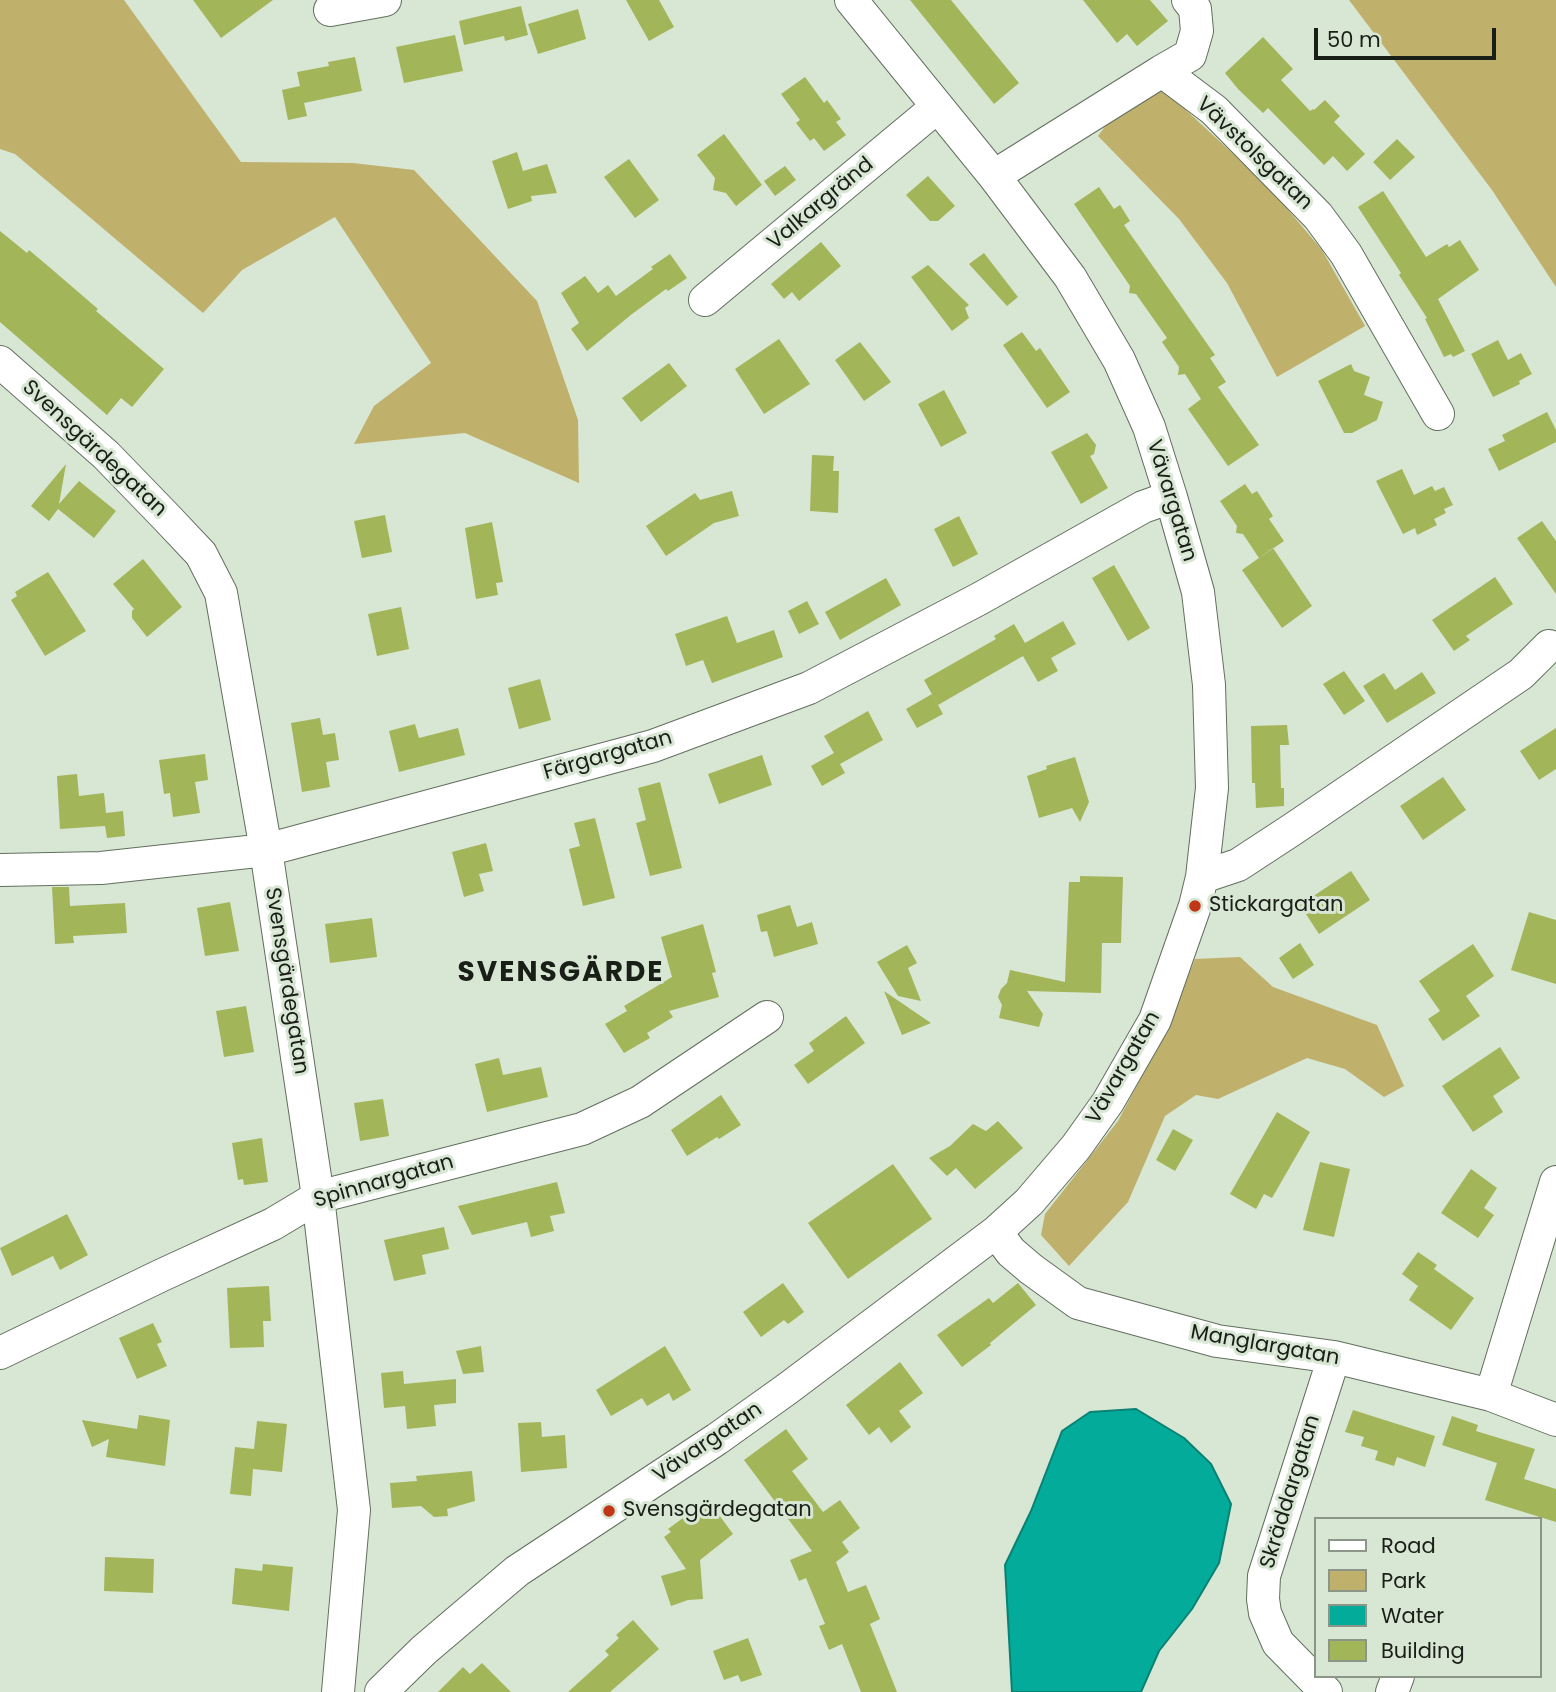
<!DOCTYPE html>
<html>
<head>
<meta charset="utf-8">
<style>
	body { margin:0 }
	#map { position:relative; width:1556px; height:1692px; overflow:hidden; background:#d8e6d4; font-family:Poppins,sans-serif }
	canvas { display:block }
	.legend { position:absolute; left:1314px; top:1517px; width:228px; height:161px; box-sizing:border-box; background:#d8e6d4; border:2px solid #8c9688; margin:0; padding:9px 12px; list-style:none; font-size:21px; color:#191e17 }
	.legend li { display:flex; align-items:center; gap:14px; height:35px }
	.legend b { width:35px; border:2px solid #8c9688 }
	.scale { position:absolute; left:1314px; top:28px; width:182px; height:32px; box-sizing:border-box; border:4px solid #191e17; border-top:0; padding-left:9px; font-size:21px; line-height:24px; white-space:nowrap; color:#191e17; -webkit-text-stroke:5px #d8e6d4; paint-order:stroke }
</style>
</head>
<body>
<div id="map">
<canvas width="1556" height="1692"></canvas>
<ul class="legend">
<li><b style="height:9px;background:#fff"></b>Road</li>
<li><b style="height:19px;background:#bfb06c"></b>Park</li>
<li><b style="height:19px;background:#03ac9a"></b>Water</li>
<li><b style="height:19px;background:#a3b559"></b>Building</li>
</ul>
<div class="scale">50 m</div>
</div>
<script>
const context = document.querySelector('canvas').getContext('2d');
context.lineJoin = 'round';
function fillPath(path, color) {
  context.fillStyle = color;
  context.fill(path, 'evenodd');
}
function toPath(rows) {
  const path = new Path2D();
  for (const r of rows) {
    path.moveTo(r[0], r[1]);
    for (let i = 2; i < r.length; i += 2) path.lineTo(r[i], r[i + 1]);
  }
  return path;
}
function strokePath(path, color, width, dash) {
  context.strokeStyle = color;
  context.lineWidth = width;
  context.lineCap = dash ? 'butt' : 'round';
  context.setLineDash(dash || []);
  context.stroke(path);
}
function write(font, color, halo, rows, align = 'center') {
  context.font = font + ' Poppins,sans-serif';
  context.lineWidth = 6;
  context.setLineDash([]);
  context.textBaseline = 'middle';
  context.strokeStyle = halo;
  context.fillStyle = color;
  for (const [text, x, y, turn = 0] of rows) {
    context.save();
    context.translate(x, y);
    context.rotate((+turn || 0) * Math.PI / 180);
    context.textAlign = isNaN(turn) ? turn : align;
    if (halo) context.strokeText(text, 0, 0);
    context.fillText(text, 0, 0);
    context.restore();
  }
}
const green = toPath([
	[0,0,124,0,241,162,353,163,414,170,537,301,578,420,579,483,465,433,354,444,374,406,431,363,335,217,242,270,203,313,15,154,0,149],
	[1349,0,1556,0,1556,287,1492,190],
	[1161,87,1268,186,1322,250,1365,326,1277,377,1227,283,1179,219,1098,136,1115,113],
	[1240,957,1273,987,1377,1025,1404,1086,1384,1097,1345,1069,1307,1058,1218,1099,1196,1095,1165,1116,1128,1202,1069,1266,1041,1235,1045,1214,1118,1121,1165,1033,1195,959]
]);
const water = toPath([
	[1136,1409,1184,1438,1211,1464,1231,1504,1219,1563,1192,1609,1159,1651,1141,1692,1012,1692,1005,1565,1031,1511,1062,1431,1090,1412,1136,1409]
]);
const building = toPath([
	[193,0,273,0,221,38],
	[626,0,659,0,674,27,649,41],
	[910,0,951,0,1019,83,994,104],
	[1083,0,1150,0,1168,21,1137,46,1127,34,1117,43],
	[521,6,528,35,505,41,504,36,464,45,459,21],
	[578,9,586,39,538,54,528,24],
	[455,35,463,71,404,83,396,47],
	[1263,37,1293,69,1281,80,1310,111,1313,109,1314,110,1325,100,1340,116,1334,122,1365,154,1347,171,1333,156,1324,165,1268,108,1263,113,1238,89,1225,73],
	[355,57,362,91,304,103,307,116,288,120,282,90,300,86,297,72,329,66,328,62],
	[805,77,824,103,827,100,841,119,836,122,846,135,824,151,814,138,810,141,796,123,800,120,781,94],
	[724,134,762,185,736,206,726,193,713,190,715,178,697,155],
	[1397,139,1415,157,1390,180,1373,162],
	[517,152,523,171,547,164,557,193,531,196,532,201,508,209,492,161],
	[629,159,659,200,635,218,604,177],
	[785,166,796,180,775,196,764,181],
	[928,176,955,206,938,221,930,221,906,195],
	[1099,187,1114,209,1120,205,1130,221,1124,225,1215,355,1210,358,1226,382,1218,387,1259,445,1228,466,1188,409,1201,399,1185,374,1178,375,1179,367,1162,342,1167,338,1136,294,1129,293,1130,286,1074,204],
	[1383,191,1426,257,1447,244,1449,247,1460,240,1479,270,1438,299,1465,351,1453,357,1451,354,1444,357,1425,319,1427,318,1399,275,1401,273,1358,207],
	[0,231,27,253,29,250,55,272,98,309,96,311,164,369,132,407,121,398,107,415,0,322],
	[821,242,841,266,799,301,792,292,784,299,771,284],
	[984,253,1018,297,1007,306,969,264],
	[670,254,687,278,668,291,666,289,632,314,587,351,571,329,579,323,561,293,585,276,598,293,608,285,616,296,653,269,651,267],
	[928,265,969,305,965,308,969,318,952,331,911,277],
	[1022,332,1036,351,1040,348,1070,392,1047,408,1003,345],
	[779,339,810,384,764,414,735,369],
	[1498,340,1508,360,1521,353,1532,374,1519,381,1520,384,1493,397,1471,354],
	[860,342,891,382,864,401,835,360],
	[669,363,687,386,641,422,622,398],
	[1351,364,1354,371,1370,377,1364,395,1383,402,1377,420,1352,433,1344,433,1318,381],
	[944,390,967,433,941,447,918,404],
	[1547,412,1556,430,1556,442,1499,471,1488,449,1505,441,1502,435],
	[1087,433,1096,445,1094,454,1090,456,1108,488,1081,504,1051,452],
	[812,455,834,456,833,471,839,471,838,513,810,511],
	[66,464,59,504,79,481,116,511,94,538,58,509,49,521,31,506],
	[1402,469,1414,495,1432,486,1435,491,1444,487,1453,505,1444,509,1446,513,1434,519,1437,525,1417,535,1415,528,1403,534,1376,481],
	[1245,484,1252,494,1257,491,1273,516,1269,519,1284,541,1259,558,1243,534,1236,533,1237,526,1220,501],
	[732,491,739,516,714,523,666,556,646,526,695,493,700,500],
	[385,515,392,552,362,558,354,521],
	[959,516,978,554,953,567,934,529],
	[1542,521,1556,541,1556,594,1517,538],
	[492,522,503,582,496,583,498,595,476,599,465,528],
	[1273,548,1312,606,1282,628,1242,570],
	[143,559,182,607,147,637,132,618,132,611,134,609,113,584],
	[1114,565,1150,628,1128,641,1092,578],
	[48,572,86,631,45,656,11,600,17,596,15,592],
	[1495,577,1513,604,1466,636,1470,640,1454,651,1432,620],
	[886,578,901,605,840,640,825,612],
	[807,601,819,624,799,634,788,611],
	[401,607,409,649,377,656,368,614],
	[727,616,737,643,774,630,783,657,712,683,703,660,686,666,675,634],
	[1063,621,1076,644,1051,658,1058,671,1038,682,1023,656,938,705,924,680,996,639,994,636,1014,624,1025,643],
	[1344,671,1365,701,1344,715,1323,684],
	[1422,672,1436,693,1387,723,1363,686,1384,673,1395,690],
	[540,679,551,720,519,729,508,688],
	[932,694,943,714,917,728,906,709],
	[868,711,883,740,840,764,845,773,822,786,811,766,834,753,824,736],
	[320,718,323,735,335,733,339,760,326,762,330,787,302,792,291,723],
	[415,724,419,738,458,728,465,755,399,772,389,731],
	[1287,725,1289,745,1280,745,1281,788,1284,788,1284,806,1256,808,1255,783,1252,783,1251,726],
	[1556,728,1556,769,1539,780,1520,751],
	[205,754,208,780,195,782,200,813,173,817,170,793,164,794,159,760],
	[762,755,772,785,719,804,708,774],
	[1075,757,1089,802,1080,822,1072,808,1039,818,1027,776,1047,769,1046,766],
	[77,774,79,796,104,793,106,813,123,811,125,836,107,838,105,826,60,829,57,776],
	[1443,777,1466,810,1423,840,1400,806],
	[660,782,682,868,650,876,636,823,646,820,638,788],
	[595,818,615,898,583,906,569,849,580,846,574,823],
	[486,843,493,871,479,874,484,891,464,897,452,852],
	[1351,871,1370,900,1319,934,1300,905],
	[1080,876,1123,877,1121,943,1102,943,1101,993,1027,991,1043,1014,1039,1027,999,1018,1002,1005,998,997,1001,989,1007,983,1010,970,1065,982,1069,882,1080,882],
	[52,887,69,887,70,906,125,903,127,933,73,936,74,943,55,944],
	[230,902,239,951,205,956,197,908],
	[790,905,797,927,812,922,818,944,774,957,767,931,761,932,757,915],
	[1529,912,1556,920,1556,984,1511,970],
	[372,918,377,957,330,963,325,924],
	[703,924,716,972,712,973,719,997,669,1011,673,1017,647,1033,650,1038,624,1053,605,1024,627,1011,624,1006,672,977,661,937],
	[1300,943,1314,965,1293,979,1279,958],
	[1473,944,1494,976,1466,996,1480,1016,1443,1041,1428,1019,1440,1011,1419,981],
	[907,945,917,963,908,968,921,1001,898,996,877,962],
	[884,991,931,1023,902,1035],
	[246,1006,254,1052,224,1057,216,1011],
	[846,1016,865,1043,808,1084,794,1065,814,1051,809,1043],
	[1500,1047,1520,1078,1493,1096,1503,1112,1473,1132,1442,1086],
	[499,1058,503,1075,541,1067,548,1097,487,1112,475,1064],
	[721,1095,741,1125,719,1139,717,1137,687,1156,671,1130],
	[383,1099,389,1136,360,1141,354,1103],
	[1277,1112,1310,1132,1272,1198,1264,1194,1256,1209,1230,1194],
	[998,1121,1023,1148,975,1189,956,1168,947,1176,929,1158,950,1146,973,1124,986,1131],
	[1173,1129,1193,1140,1175,1171,1156,1160],
	[262,1138,268,1182,244,1185,243,1179,238,1180,232,1143],
	[1320,1162,1350,1169,1334,1237,1303,1230],
	[893,1164,932,1219,848,1279,808,1223],
	[1471,1169,1497,1188,1484,1208,1494,1215,1478,1238,1441,1213],
	[557,1182,565,1213,550,1216,554,1231,531,1237,527,1222,472,1235,458,1206],
	[67,1214,88,1255,60,1270,53,1256,12,1276,0,1248],
	[444,1227,449,1249,422,1255,426,1274,394,1281,384,1240],
	[1418,1252,1437,1265,1434,1269,1474,1298,1451,1330,1409,1300,1418,1286,1402,1274],
	[783,1283,804,1312,788,1324,784,1320,761,1337,743,1312],
	[1018,1283,1036,1305,990,1343,991,1345,962,1367,937,1335,989,1298,993,1303],
	[269,1286,271,1321,263,1321,264,1347,230,1348,227,1288],
	[153,1323,162,1342,157,1344,167,1366,137,1379,119,1338],
	[481,1346,484,1372,463,1374,456,1351],
	[665,1346,691,1390,673,1401,669,1393,647,1406,642,1398,611,1416,596,1390],
	[900,1362,923,1393,899,1411,911,1427,891,1443,879,1427,869,1435,846,1405],
	[403,1371,404,1384,456,1379,456,1403,434,1405,436,1426,407,1429,405,1406,384,1408,381,1373],
	[1353,1410,1435,1436,1425,1467,1397,1457,1394,1466,1375,1460,1378,1451,1361,1446,1364,1437,1345,1432],
	[139,1415,170,1420,165,1466,106,1457,109,1439,92,1447,82,1420,137,1429],
	[1452,1416,1478,1425,1476,1431,1535,1449,1524,1479,1556,1489,1556,1522,1485,1500,1497,1463,1442,1445],
	[257,1421,287,1424,282,1472,253,1469,251,1496,230,1494,235,1447,254,1449],
	[541,1422,542,1437,565,1435,567,1468,521,1472,518,1423],
	[786,1429,808,1459,792,1471,823,1512,840,1500,860,1528,842,1542,849,1552,836,1562,848,1592,866,1585,880,1619,870,1624,897,1692,861,1692,842,1644,829,1650,819,1626,825,1624,806,1578,799,1581,790,1560,812,1551,744,1460],
	[472,1471,475,1501,447,1509,448,1516,434,1517,421,1506,392,1508,390,1483,417,1481,416,1476],
	[711,1504,733,1534,700,1560,703,1599,688,1600,671,1606,661,1576,686,1569,664,1537,671,1532,668,1529,683,1518,686,1521],
	[105,1557,154,1559,153,1593,104,1591],
	[263,1564,293,1567,289,1611,232,1604,235,1568,262,1571],
	[633,1620,659,1649,610,1692,568,1692,609,1655,605,1651,619,1638,616,1635],
	[748,1638,762,1675,741,1682,738,1675,724,1680,713,1651],
	[482,1663,511,1692,438,1692,463,1667,470,1674]
]);
const minor = toPath([
	[330,10,385,0],
	[1162,71,1190,55,1197,31,1195,9,1188,0],
	[994,176,1162,71,1214,110,1318,216,1346,254,1438,414],
	[705,300,937,107],
	[0,362,106,455,167,518,201,554,221,593,266,850,318,1197,354,1510,338,1692],
	[0,870,101,868,266,850,653,746,809,688,979,599,1143,507,1171,497],
	[1202,877,1238,865,1293,829,1521,674,1549,646],
	[996,1232,1011,1252,1031,1269,1078,1303,1217,1341,1334,1357,1491,1395,1556,1420],
	[0,1353,162,1275,273,1224,318,1197,582,1129,640,1102,767,1017],
	[1491,1395,1556,1182],
	[381,1692,424,1650,517,1571,717,1439,787,1389,996,1232,1029,1202,1076,1147,1108,1102,1155,1020,1195,906,1202,877,1212,788,1209,685,1198,592,1171,497,1149,427,1119,360,1070,277,994,176,851,0],
	[1326,1692,1278,1643,1265,1613,1263,1599,1264,1576,1334,1357],
	[1392,1692,1398,1676]
]);
const markers = [
	[1195,906,7,"#c03617"],
	[609,1511,7,"#c03617"]
];
const streetNames = [
	["Vävstolsgatan",1254,154,44],
	["Valkargränd",821,204,-40],
	["Svensgärdegatan",94,449,43],
	["Vävargatan",1171,501,73],
	["Färgargatan",608,756,-16],
	["Svensgärdegatan",286,981,81],
	["Vävargatan",1124,1068,-60],
	["Spinnargatan",384,1182,-16],
	["Manglargatan",1265,1346,10],
	["Vävargatan",708,1443,-34],
	["Skräddargatan",1291,1492,-73]
];
const poiNames = [
	["Stickargatan",1209,906],
	["Svensgärdegatan",623,1511]
];
const districtNames = [
	["SVENSGÄRDE",561,974]
];
fillPath(green, '#bfb06c');
fillPath(water, '#03ac9a');
strokePath(water, '#0a8173', 2);
fillPath(building, '#a3b559');
strokePath(minor, '#626f5f', 34);
strokePath(minor, '#fff', 32);
for (const [x, y, r, color] of markers) {
  const dot = new Path2D();
  dot.arc(x, y, r, 0, 2 * Math.PI);
  context.fillStyle = color;
  context.fill(dot);
  strokePath(dot, '#d8e6d4', 2.5);
}
write('21px', '#191e17', '#d8e6d4', streetNames);
write('21px', '#191e17', '#d8e6d4', poiNames, 'left');
context.letterSpacing = '2px';
write('bold 28px', '#191e17', '#d8e6d4', districtNames);
context.letterSpacing = '0px';
</script>
</body>
</html>
